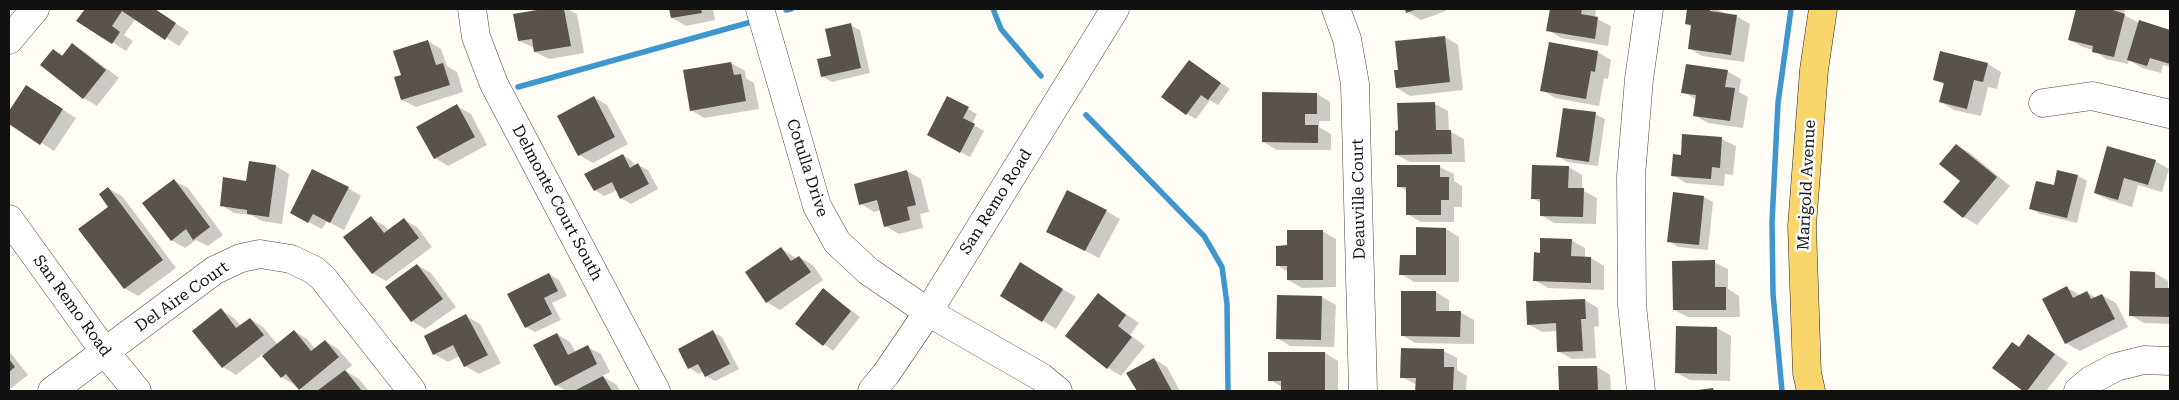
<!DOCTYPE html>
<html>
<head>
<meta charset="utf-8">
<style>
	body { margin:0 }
	#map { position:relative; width:2179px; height:400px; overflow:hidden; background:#fffdf5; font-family:"Roboto Serif",serif }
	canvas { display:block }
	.frame { position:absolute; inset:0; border:10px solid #111; pointer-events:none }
</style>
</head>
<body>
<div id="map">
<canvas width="2179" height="400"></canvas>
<div class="frame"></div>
</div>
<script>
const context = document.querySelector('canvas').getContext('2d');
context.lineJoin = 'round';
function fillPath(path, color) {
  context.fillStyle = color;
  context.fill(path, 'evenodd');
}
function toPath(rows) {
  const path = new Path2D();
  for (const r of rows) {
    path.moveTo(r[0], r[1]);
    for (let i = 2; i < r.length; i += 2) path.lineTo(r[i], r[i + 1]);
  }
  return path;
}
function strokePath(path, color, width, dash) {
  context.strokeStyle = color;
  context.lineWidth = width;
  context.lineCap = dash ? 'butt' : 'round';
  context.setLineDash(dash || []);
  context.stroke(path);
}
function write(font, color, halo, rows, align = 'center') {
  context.font = font + ' "Roboto Serif",serif';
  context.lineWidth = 5;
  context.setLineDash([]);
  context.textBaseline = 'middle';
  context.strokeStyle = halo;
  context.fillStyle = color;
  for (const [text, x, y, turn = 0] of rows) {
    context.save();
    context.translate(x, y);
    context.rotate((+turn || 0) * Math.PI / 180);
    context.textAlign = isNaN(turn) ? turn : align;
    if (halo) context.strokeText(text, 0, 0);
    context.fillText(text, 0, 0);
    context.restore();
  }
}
const shadow = toPath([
	[86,9,96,9,100,11,101,9,154,9,189,32,179,46,136,18,124,35,133,41,126,51,78,20],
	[550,9,567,9,577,14,584,53,549,59,535,52,535,48,519,41,515,15],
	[671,9,713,9,715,20,686,26,672,18],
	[1406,9,1445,9,1446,11,1421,20,1408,12],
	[1551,9,1596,9,1595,18,1611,26,1608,46,1561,38,1548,30],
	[1689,9,1716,9,1724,13,1736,16,1750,24,1744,62,1702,56,1689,48,1692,27,1687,24],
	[2077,9,2125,9,2124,15,2139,23,2170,31,2170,67,2163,65,2161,73,2142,68,2129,60,2128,64,2106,59,2093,50,2083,47,2069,40],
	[850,25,860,30,870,73,832,82,822,76],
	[1445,37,1458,45,1463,90,1410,96,1397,88,1400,71],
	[428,41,441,49,447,66,457,72,463,92,416,107,402,100,403,76],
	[73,45,86,53,119,78,97,106,84,98,54,50,64,56],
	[1598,52,1611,60,1608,79,1604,78,1599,106,1555,98,1542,90],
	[1190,61,1230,89,1218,105,1210,100,1196,119,1187,114],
	[731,63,745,71,746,78,754,83,759,109,704,118,691,110],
	[1988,64,2001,72,1997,89,1988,87,1981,116,1954,110,1941,102,1945,85,1934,79],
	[1727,71,1741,79,1739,92,1748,97,1743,128,1708,123,1694,115,1697,100,1683,92],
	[26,86,76,118,54,151,9,122,9,113],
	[1317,94,1330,102,1330,121,1319,121,1319,127,1331,134,1331,150,1277,150,1263,142],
	[594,97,607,105,628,144,593,163,579,155],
	[1435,104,1448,111,1449,131,1464,139,1465,162,1410,162,1397,155],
	[457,106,471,114,487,145,448,166,435,158],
	[968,109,977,114,972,124,984,131,970,157,938,140],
	[1595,114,1605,119,1598,166,1567,162,1558,156],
	[1683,136,1722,139,1736,146,1733,175,1725,174,1724,186,1686,183,1673,175,1682,156],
	[1956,145,1970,153,2010,186,1977,225,1964,217,1945,202,1962,181],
	[623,155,632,161,635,166,638,165,648,170,658,189,631,204,621,198,617,190,604,196,595,190],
	[2155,161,2169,169,2162,192,2138,185,2132,207,2109,200,2095,193],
	[276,166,289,174,282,224,262,221,251,215,234,213,221,205,247,182],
	[1399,166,1440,167,1454,174,1454,181,1462,186,1462,207,1454,207,1454,222,1421,222,1407,214,1407,191,1398,186],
	[1569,167,1582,175,1582,190,1597,198,1596,224,1554,223,1541,215,1541,203,1532,198],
	[907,171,921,179,929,212,920,214,923,228,899,234,885,226,881,210,874,212,861,204],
	[2078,176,2087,181,2077,223,2040,214,2031,208,2055,186],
	[174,181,188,188,223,235,208,246,196,240,185,248,171,240],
	[348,188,361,196,344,230,327,221,322,229,291,213],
	[109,189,122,196,176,268,138,296,124,288],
	[1704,197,1713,202,1708,250,1678,247,1669,241],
	[1106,211,1120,219,1099,258,1062,239],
	[371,218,385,226,389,231,404,220,417,227,432,247,386,281,372,273],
	[1446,229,1459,237,1459,282,1414,282,1401,274],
	[1322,231,1336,239,1336,287,1302,288,1288,280,1288,272,1277,265,1289,247],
	[1571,240,1585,248,1585,258,1591,258,1604,266,1604,290,1548,288,1534,280,1541,254],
	[782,249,797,259,799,257,813,265,823,280,780,310,767,302],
	[1714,262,1728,269,1728,289,1739,296,1740,317,1688,317,1674,310],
	[417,265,431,273,456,307,425,329,412,321],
	[1034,272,1076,297,1056,329,1001,295],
	[2155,273,2168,281,2168,289,2170,289,2170,324,2144,323,2130,315],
	[549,274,559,280,567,296,552,303,561,320,535,332,526,327],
	[2067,288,2080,295,2087,292,2096,298,2102,295,2116,303,2128,327,2080,351,2066,343,2044,299],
	[823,290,860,317,833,351,797,323],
	[1436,292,1449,300,1449,312,1460,312,1474,320,1474,344,1415,343,1402,335],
	[1099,295,1139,323,1130,335,1145,346,1121,376,1108,368,1067,336],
	[1278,296,1322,297,1336,305,1334,347,1290,346,1277,338],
	[1585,300,1598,308,1599,326,1594,327,1596,358,1572,359,1558,351,1558,331,1542,332,1528,324],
	[221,310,234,318,241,326,250,319,263,327,278,345,294,331,307,339,315,349,325,341,338,349,352,365,345,371,359,379,369,391,304,391,282,377,263,354,236,375,223,367],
	[466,316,480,324,501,363,479,374,465,366,460,356,448,362,434,354,426,337],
	[1677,328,1717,328,1731,336,1730,381,1690,380,1677,373],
	[713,332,722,337,739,369,715,381,706,376,703,371,699,374,689,368],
	[557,334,570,342,576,353,587,347,601,354,610,372,602,376,617,385,620,391,566,391,556,385],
	[2029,335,2068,363,2046,391,2025,391,1994,368,2020,348],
	[9,351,28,375,9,390],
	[1444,351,1457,358,1457,370,1467,376,1466,391,1417,391,1417,385,1402,377],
	[1325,353,1338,361,1338,391,1282,391,1282,387,1270,380],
	[1154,359,1167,367,1180,391,1138,391,1128,373],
	[1597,367,1610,375,1611,391,1560,391,1560,368]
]);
const stream = toPath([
	[993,9,1001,29,1041,76],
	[786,10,791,9],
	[518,87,751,22],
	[1086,115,1204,236,1222,267,1227,304,1228,391],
	[1782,391,1773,294,1772,222,1778,103,1791,9]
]);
const building = toPath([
	[85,9,155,9,176,23,165,40,122,11,112,26,120,32,112,44,76,21],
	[543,9,564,9,571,46,534,52,532,39,518,41,513,14],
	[669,9,701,9,702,13,671,18],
	[1405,9,1417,9,1406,13],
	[1550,9,1582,9,1581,14,1598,17,1595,39,1546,31],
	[1687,9,1710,9,1710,11,1737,15,1731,55,1688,49,1691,25,1685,24],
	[2076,9,2110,9,2125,14,2114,57,2092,52,2093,46,2068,40],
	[2139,20,2170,30,2170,64,2150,58,2147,66,2127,60],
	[851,23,861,68,821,77,817,59,831,56,825,29],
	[1445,36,1450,82,1396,88,1394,70,1398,70,1395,41],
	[428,40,436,65,443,63,450,85,401,100,394,77,401,75,393,51],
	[1549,42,1598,51,1595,72,1591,71,1586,99,1540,91],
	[72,43,106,70,83,99,40,65,53,49,62,56],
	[1940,51,1988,63,1983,82,1974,80,1967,109,1939,102,1944,83,1933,80],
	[1189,60,1221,83,1208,100,1201,95,1186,115,1161,97],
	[731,62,734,75,741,74,746,101,690,111,683,70],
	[1686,64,1728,70,1725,87,1735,88,1730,121,1693,116,1696,95,1681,93],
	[26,85,63,109,40,145,9,124,9,111],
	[1262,92,1317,93,1317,114,1305,114,1305,125,1318,125,1318,143,1262,142],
	[594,96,615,137,578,156,557,116],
	[947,96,969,107,963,118,975,124,960,153,927,135],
	[1435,102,1436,130,1451,130,1452,154,1395,155,1395,131,1398,130,1397,103],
	[457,104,475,137,434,159,416,127],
	[1563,108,1596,112,1589,162,1556,157],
	[1682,134,1722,137,1720,168,1712,167,1711,179,1671,176,1673,154,1681,155],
	[1956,144,1997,177,1963,218,1943,202,1960,181,1939,164],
	[2107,146,2156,160,2148,185,2124,178,2118,200,2094,193],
	[623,154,630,168,638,163,649,184,620,199,612,182,594,191,584,174],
	[249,161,276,165,269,217,247,214,247,210,220,206,223,177,246,181],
	[1397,165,1440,165,1440,177,1449,177,1449,200,1441,200,1441,215,1406,215,1406,187,1397,187],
	[1532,165,1569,166,1568,188,1584,188,1583,217,1540,216,1540,199,1531,199],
	[312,169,349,187,330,223,313,214,308,223,290,213],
	[907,170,916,205,907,207,910,220,884,227,877,200,859,205,854,184],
	[2057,170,2078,175,2067,218,2029,209,2036,181,2054,185],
	[174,179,210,227,193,240,186,229,171,241,142,203],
	[108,187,163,260,124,289,78,229,108,207,99,194],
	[1067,190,1107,210,1085,251,1046,232],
	[1673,192,1704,196,1699,245,1667,242],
	[371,216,384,233,404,218,419,238,372,274,343,237],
	[1416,227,1446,228,1446,275,1399,275,1400,255,1416,255],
	[1287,230,1323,230,1323,280,1287,280,1287,266,1276,266,1276,246,1287,245],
	[1540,238,1572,239,1571,256,1591,257,1591,283,1533,281,1534,252,1540,253],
	[781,247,791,261,799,256,811,272,766,303,745,272],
	[1715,260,1715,287,1726,287,1726,310,1673,310,1672,261],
	[1020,262,1063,289,1042,322,1000,296],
	[417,264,443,299,411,322,385,287],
	[2130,271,2155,272,2155,288,2170,288,2170,317,2129,316],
	[549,273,558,291,544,298,552,314,525,328,507,294],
	[2067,286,2073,298,2087,291,2091,299,2102,294,2115,319,2065,344,2042,299],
	[823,288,851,311,823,346,795,324],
	[1401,291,1436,291,1436,311,1461,311,1460,337,1401,336],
	[1098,293,1126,315,1118,326,1132,337,1107,369,1065,336],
	[1277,295,1322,296,1321,340,1276,339],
	[1585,299,1586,319,1581,319,1583,351,1557,352,1556,323,1527,325,1526,301],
	[221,308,236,328,250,318,264,335,222,368,192,331],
	[466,314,488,355,464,367,453,345,433,355,424,336],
	[1676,326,1717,327,1717,374,1675,373],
	[294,330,311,351,325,340,339,357,299,390,286,374,281,378,262,356],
	[713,330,730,364,705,377,698,364,688,369,678,349],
	[557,333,568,355,588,345,597,364,555,386,533,345],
	[2028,334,2055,354,2027,391,2023,391,1992,368,2012,342,2019,347],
	[1401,348,1444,349,1444,367,1454,367,1453,391,1415,391,1416,378,1400,378],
	[1268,352,1325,352,1325,391,1281,391,1281,381,1268,381],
	[1154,358,1172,391,1137,391,1126,373],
	[9,359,15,367,9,372],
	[1558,366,1597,366,1598,391,1559,391],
	[345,370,362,391,317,391],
	[603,376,612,391,574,391],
	[1713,388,1714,391,1698,391,1698,390]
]);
const minor = toPath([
	[472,9,476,37,494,84,656,391],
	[760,9,817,206,837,242,868,271,928,312,1041,377,1058,391],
	[1336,9,1347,39,1355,84,1363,391],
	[9,40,35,9],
	[2043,103,2092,96,2170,114],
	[9,219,105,352,137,391],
	[52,391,215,270,241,258,260,254,291,259,314,270,323,278,412,391],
	[872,391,886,374,928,312,1115,9],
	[1641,391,1632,305,1631,176,1639,79,1649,9],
	[2078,391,2091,380,2116,367,2144,360,2170,361]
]);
const major = toPath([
	[1811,391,1807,373,1802,226,1814,70,1823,9]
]);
const streetNames = [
	["Cotulla Drive",807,168,72],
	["Marigold Avenue",1807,185,-87],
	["Deauville Court",1359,199,-91],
	["San Remo Road",996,202,-58],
	["Delmonte Court South",557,203,62],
	["Del Aire Court",182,297,-35],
	["San Remo Road",72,306,54]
];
fillPath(shadow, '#0003');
strokePath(stream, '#3f96cf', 5.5);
fillPath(building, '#5a524d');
strokePath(minor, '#444', 29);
strokePath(major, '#222', 29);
strokePath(minor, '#fff', 28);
strokePath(major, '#f9d66b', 28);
write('16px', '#111', '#fff', streetNames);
</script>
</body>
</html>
